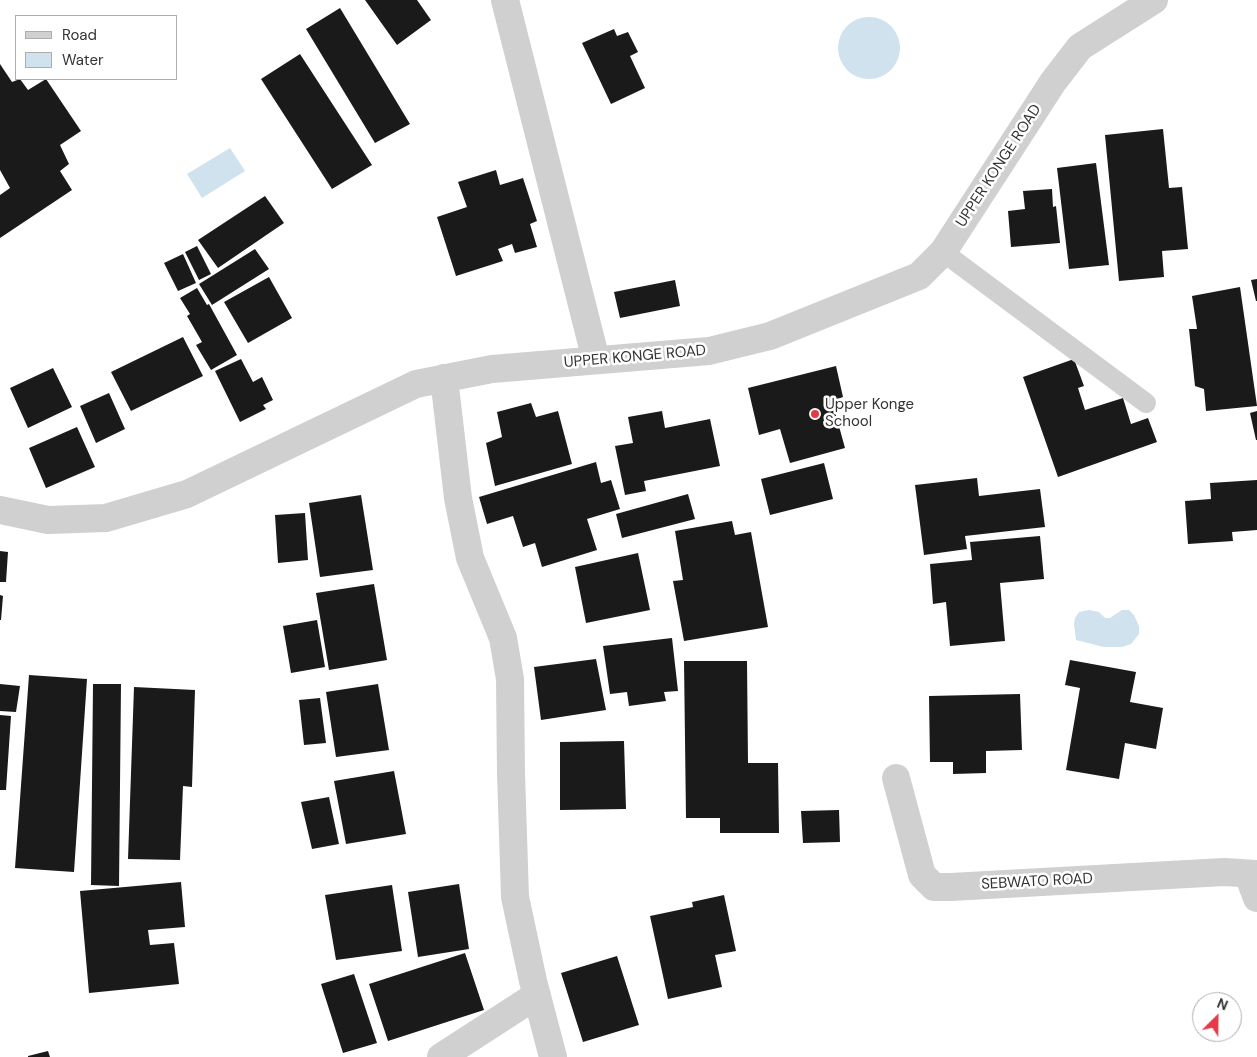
<!DOCTYPE html>
<html>
<head>
<meta charset="utf-8">
<style>
	body { margin:0 }
	#map { position:relative; width:1257px; height:1057px; overflow:hidden; background:#fff; font-family:"DM Sans",sans-serif }
	canvas { display:block }
	.legend { position:absolute; left:15px; top:15px; width:162px; height:65px; box-sizing:border-box; background:#fff; border:1px solid #adadad; margin:0; padding:6px 9px; list-style:none; font-size:15px; color:#333 }
	.legend li { display:flex; align-items:center; gap:10px; height:25px }
	.legend b { width:25px; border:1px solid #adadad }
	.north { position:absolute; left:1192px; top:992px; width:50px; height:50px; box-sizing:border-box; background:#fff; border:1px solid #adadad; border-radius:50%; rotate:23deg; font-size:14px; font-weight:700; line-height:20px; text-align:center; color:#333 }
	.north::after { content:''; display:block; margin:auto; width:18px; height:22px; background:#e63946; clip-path:polygon(50% 0,100% 100%,50% 72%,0 100%) }
</style>
</head>
<body>
<div id="map">
<canvas width="1257" height="1057"></canvas>
<ul class="legend">
<li><b style="height:6px;background:#d0d0d0"></b>Road</li>
<li><b style="height:14px;background:#cfe2ee"></b>Water</li>
</ul>
<div class="north">N</div>
</div>
<script>
const context = document.querySelector('canvas').getContext('2d');
context.lineJoin = 'round';
function fillPath(path, color) {
  context.fillStyle = color;
  context.fill(path, 'evenodd');
}
function toPath(rows) {
  const path = new Path2D();
  for (const r of rows) {
    if (r.length === 3) {
      path.moveTo(r[0] + r[2], r[1]);
      path.arc(r[0], r[1], r[2], 0, 2 * Math.PI);
      continue;
    }
    path.moveTo(r[0], r[1]);
    for (let i = 2; i < r.length; i += 2) path.lineTo(r[i], r[i + 1]);
  }
  return path;
}
function strokePath(path, color, width, dash) {
  context.strokeStyle = color;
  context.lineWidth = width;
  context.lineCap = dash ? 'butt' : 'round';
  context.setLineDash(dash || []);
  context.stroke(path);
}
function write(font, color, halo, rows, align = 'center') {
  context.font = font + ' "DM Sans",sans-serif';
  context.lineWidth = 5;
  context.setLineDash([]);
  context.textBaseline = 'middle';
  context.strokeStyle = halo;
  context.fillStyle = color;
  for (const [text, x, y, turn = 0] of rows) {
    context.save();
    context.translate(x, y);
    context.rotate((+turn || 0) * Math.PI / 180);
    context.textAlign = isNaN(turn) ? turn : align;
    if (halo) context.strokeText(text, 0, 0);
    context.fillText(text, 0, 0);
    context.restore();
  }
}
const water = toPath([
	[869,48,31],
	[230,148,245,171,202,198,187,174],
	[1089,610,1099,612,1105,618,1110,618,1122,610,1129,610,1134,615,1139,626,1139,634,1131,644,1122,647,1104,647,1076,640,1074,624,1075,618,1079,612]
]);
const building = toPath([
	[365,0,417,0,431,20,397,45],
	[340,8,410,124,375,143,306,29],
	[614,29,617,36,628,32,638,52,630,56,645,88,611,104,582,43],
	[300,54,372,165,332,189,261,79],
	[0,64,12,82,20,79,28,90,46,79,81,131,60,145,69,164,60,171,72,190,0,238,0,195,10,188,0,170],
	[1163,129,1169,188,1182,187,1188,249,1162,251,1164,277,1119,281,1105,135],
	[1096,163,1109,265,1069,269,1057,168],
	[496,170,500,185,523,178,537,221,530,224,537,247,515,253,512,244,498,249,503,261,456,276,437,217,467,207,458,182],
	[1052,189,1053,207,1056,206,1060,243,1011,247,1008,211,1025,209,1023,191],
	[265,196,284,223,218,268,198,240],
	[197,246,211,274,199,280,185,252],
	[255,249,269,269,212,305,199,284],
	[183,254,196,283,178,291,164,263],
	[269,277,292,318,248,343,224,302],
	[1257,279,1257,301,1256,301,1251,280],
	[675,280,680,306,620,318,614,292],
	[1240,287,1257,406,1206,411,1204,389,1195,386,1189,329,1197,329,1192,296],
	[197,288,207,305,209,304,237,355,211,370,196,345,202,342,187,316,190,314,180,298],
	[183,337,203,376,131,411,111,372],
	[241,359,253,382,262,377,273,400,263,405,266,409,240,422,215,371],
	[1074,359,1084,386,1078,388,1085,410,1123,398,1131,424,1148,418,1157,442,1058,477,1023,377],
	[836,366,843,397,832,401,845,448,790,463,780,429,759,435,748,388],
	[53,368,72,407,28,428,10,388],
	[109,393,125,429,96,443,80,406],
	[531,403,536,417,558,411,572,464,495,486,486,443,502,437,497,412],
	[662,411,665,428,710,419,720,466,644,481,646,491,625,495,615,446,633,443,628,417],
	[1257,411,1257,440,1256,440,1250,413],
	[77,427,95,467,46,488,29,448],
	[596,462,601,483,611,480,620,509,587,519,597,550,542,567,535,543,523,547,513,516,487,524,479,497],
	[824,463,833,499,770,515,761,479],
	[977,478,979,496,1040,489,1045,527,965,536,967,549,924,555,915,485],
	[1257,480,1257,530,1232,532,1233,541,1188,544,1185,501,1211,499,1210,483],
	[688,494,695,519,622,538,616,514],
	[361,495,373,570,320,577,309,503],
	[305,513,308,560,278,563,275,515],
	[732,521,735,535,751,532,768,627,684,641,673,581,683,580,675,531],
	[1040,536,1044,579,1000,583,1005,641,950,646,946,602,933,604,930,564,972,560,970,542],
	[0,551,8,552,6,582,0,582],
	[638,553,650,610,586,623,575,567],
	[374,584,387,660,329,670,316,593],
	[0,595,3,596,1,620,0,620],
	[317,620,325,667,291,673,283,626],
	[672,638,678,691,664,692,666,701,629,706,627,692,610,694,603,646],
	[596,659,606,710,541,720,534,667],
	[1070,660,1136,672,1130,702,1163,708,1156,749,1125,743,1119,779,1066,770,1080,688,1065,685],
	[684,661,747,661,748,763,778,763,779,833,720,833,720,818,686,818],
	[29,675,87,679,74,872,15,868],
	[0,684,20,686,16,712,0,711],
	[93,684,121,684,119,886,91,885],
	[378,684,389,750,336,757,326,692],
	[134,687,195,690,192,787,183,786,180,860,128,859],
	[1020,694,1022,750,986,751,986,773,953,774,953,762,930,762,929,696],
	[320,698,326,743,304,745,299,700],
	[0,715,11,716,6,790,0,790],
	[624,741,626,809,560,810,560,742],
	[394,771,406,834,346,844,334,781],
	[329,797,339,844,312,849,301,802],
	[839,810,840,842,803,843,801,811],
	[181,882,185,927,148,930,150,945,174,943,179,984,89,993,80,891],
	[459,884,469,949,418,957,408,892],
	[392,885,402,951,336,960,325,895],
	[724,895,736,951,715,955,722,987,668,999,650,916,693,907,692,902],
	[465,953,484,1010,388,1041,369,984],
	[617,956,639,1025,583,1042,561,973],
	[354,974,377,1043,343,1053,321,984],
	[48,1051,50,1057,28,1057,28,1056]
]);
const lane = toPath([
	[943,252,1146,403]
]);
const street = toPath([
	[505,0,596,360],
	[444,378,458,498,470,558,503,638,510,679,511,773,515,897,533,981,553,1057],
	[0,510,48,520,106,518,187,494,416,384,492,369,709,351,770,336,919,276,943,252,1053,82,1080,47,1154,0],
	[896,778,922,875,934,887,951,887,1224,872,1257,874],
	[1248,874,1257,898],
	[441,1057,537,995]
]);
const markers = [
	[815,414,5,"#e63946"]
];
const streetNames = [
	["UPPER KONGE ROAD",999,166,-57],
	["UPPER KONGE ROAD",635,357,-5],
	["SEBWATO ROAD",1037,882,-3]
];
const poiNames = [
	["Upper Konge",825,405],
	["School",825,422]
];
fillPath(water, '#cfe2ee');
fillPath(building, '#1a1a1a');
strokePath(lane, '#d0d0d0', 20);
strokePath(street, '#d0d0d0', 28);
for (const [x, y, r, color] of markers) {
  const dot = new Path2D();
  dot.arc(x, y, r, 0, 2 * Math.PI);
  context.fillStyle = color;
  context.fill(dot);
  strokePath(dot, '#fff', 2);
}
write('15px', '#333', '#fff', streetNames);
write('15px', '#333', '#fff', poiNames, 'left');
</script>
</body>
</html>
